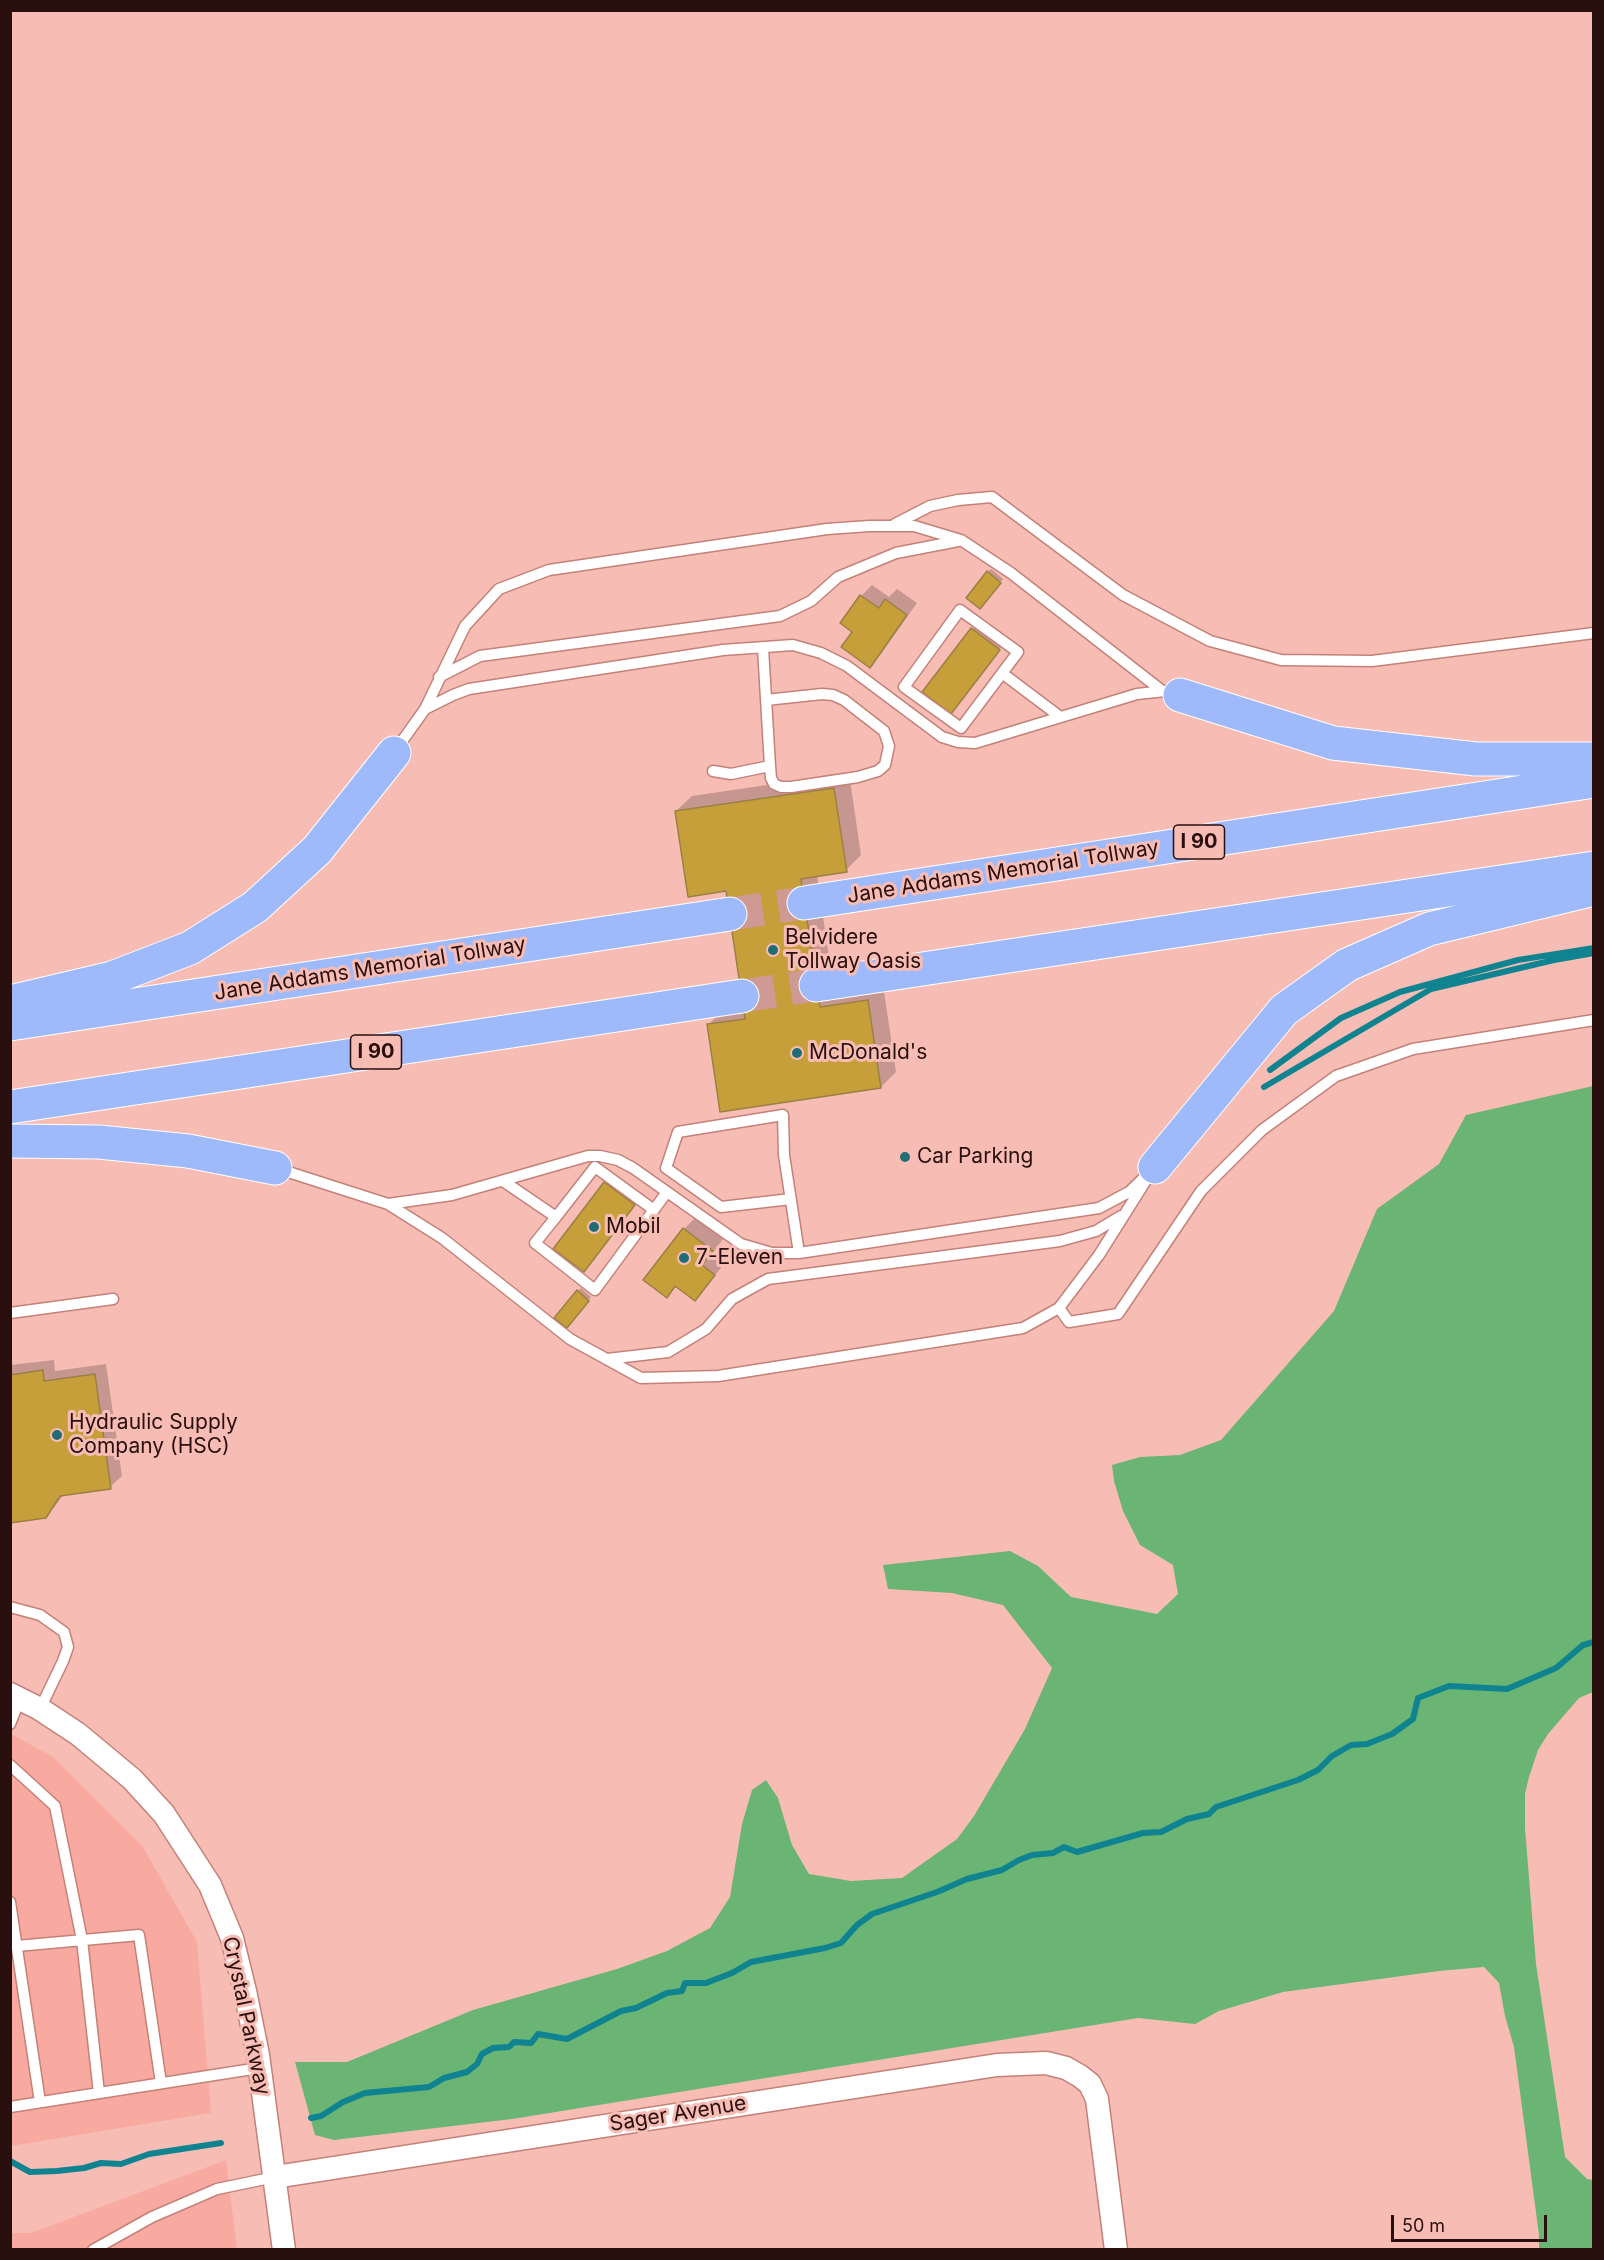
<!DOCTYPE html>
<html>
<head>
<meta charset="utf-8">
<style>
	body { margin:0 }
	#map { position:relative; width:1604px; height:2260px; overflow:hidden; background:#f7bdb5; font-family:Inter,sans-serif }
	canvas { display:block }
	.frame { position:absolute; inset:0; border:12px solid #290f0d; pointer-events:none }
	.scale { position:absolute; left:1391px; top:2215px; width:156px; height:27px; box-sizing:border-box; border:3px solid #290f0d; border-top:0; padding-left:8px; font-size:18px; line-height:21px; white-space:nowrap; color:#290f0d; -webkit-text-stroke:4px #f7bdb5; paint-order:stroke }
</style>
</head>
<body>
<div id="map">
<canvas width="1604" height="2260"></canvas>
<div class="frame"></div>
<div class="scale">50 m</div>
</div>
<script>
const context = document.querySelector('canvas').getContext('2d');
context.lineJoin = 'round';
function fillPath(path, color) {
  context.fillStyle = color;
  context.fill(path, 'evenodd');
}
function toPath(rows) {
  const path = new Path2D();
  for (const r of rows) {
    path.moveTo(r[0], r[1]);
    for (let i = 2; i < r.length; i += 2) path.lineTo(r[i], r[i + 1]);
  }
  return path;
}
function strokePath(path, color, width, dash) {
  context.strokeStyle = color;
  context.lineWidth = width;
  context.lineCap = dash ? 'butt' : 'round';
  context.setLineDash(dash || []);
  context.stroke(path);
}
function write(font, color, halo, rows, align = 'center') {
  context.font = font + ' Inter,sans-serif';
  context.lineWidth = 6;
  context.setLineDash([]);
  context.textBaseline = 'middle';
  context.strokeStyle = halo;
  context.fillStyle = color;
  for (const [text, x, y, turn = 0] of rows) {
    context.save();
    context.translate(x, y);
    context.rotate((+turn || 0) * Math.PI / 180);
    context.textAlign = isNaN(turn) ? turn : align;
    if (halo) context.strokeText(text, 0, 0);
    context.fillText(text, 0, 0);
    context.restore();
  }
}
const built = toPath([
	[11,1734,53,1757,143,1847,197,1942,211,2113,11,2146],
	[226,2160,237,2249,11,2250,11,2233,31,2233]
]);
const green = toPath([
	[1593,1086,1593,1692,1579,1698,1548,1734,1538,1750,1529,1777,1525,1794,1525,1828,1536,1964,1565,2157,1587,2179,1593,2180,1593,2249,1539,2249,1539,2235,1514,2047,1505,2016,1499,1983,1484,1967,1439,1971,1283,1992,1219,2011,1195,2024,1138,2018,512,2119,334,2140,315,2135,295,2062,347,2062,473,2010,617,1969,667,1951,710,1928,730,1897,742,1824,752,1790,766,1780,778,1798,792,1845,809,1874,851,1881,902,1878,957,1839,974,1816,1025,1729,1052,1668,1003,1605,952,1593,888,1589,883,1565,1010,1551,1038,1566,1071,1597,1157,1614,1178,1594,1173,1565,1140,1545,1123,1511,1114,1481,1112,1465,1140,1457,1180,1455,1221,1440,1334,1311,1377,1209,1439,1164,1466,1115]
]);
const shadow = toPath([
	[991,569,1003,579,983,604,988,572],
	[872,585,889,597,897,589,917,603,880,655,869,666,854,631,861,596],
	[975,626,1002,646,954,708,924,691],
	[849,773,861,855,846,870,817,875,834,992,883,985,896,1072,881,1087,708,1025,723,1010,745,1006,728,890,676,811,692,796],
	[608,1180,637,1201,587,1267,555,1249],
	[695,1218,723,1239,712,1254,725,1263,695,1299,677,1286,667,1296,684,1229],
	[581,1288,591,1297,570,1323,578,1291],
	[54,1360,55,1371,106,1364,122,1476,110,1487,64,1494,56,1505,45,1517,10,1521,10,1365]
]);
const stream = toPath([
	[1270,1070,1341,1018,1400,992,1518,960,1594,948],
	[1264,1087,1431,989,1554,960,1594,953],
	[311,2118,321,2116,343,2102,365,2093,429,2087,444,2078,467,2072,477,2064,482,2054,493,2048,509,2047,514,2042,531,2043,538,2034,567,2039,621,2011,636,2008,667,1993,682,1991,685,1983,706,1983,732,1973,751,1962,825,1948,841,1943,857,1925,872,1914,937,1892,967,1879,1002,1870,1019,1860,1032,1855,1053,1853,1064,1847,1077,1852,1143,1833,1161,1832,1187,1819,1209,1814,1216,1807,1298,1780,1318,1770,1332,1756,1351,1745,1367,1744,1392,1734,1413,1719,1418,1698,1449,1686,1507,1689,1556,1668,1583,1645,1594,1642],
	[10,2161,30,2172,57,2171,84,2168,101,2163,121,2164,149,2154,221,2143]
]);
const building = toPath([
	[987,571,1001,583,980,609,966,598,987,571],
	[860,595,879,608,885,599,907,615,870,668,841,647,852,632,840,623,860,595],
	[971,628,1000,650,951,714,922,692,971,628],
	[834,788,847,872,801,879,820,1007,868,1000,881,1088,720,1112,707,1024,745,1019,726,891,688,897,675,811,834,788],
	[604,1182,635,1205,584,1272,553,1249,604,1182],
	[683,1228,713,1251,702,1265,715,1275,695,1301,675,1286,667,1298,643,1280,683,1228],
	[577,1290,589,1301,567,1328,554,1318,577,1290],
	[43,1370,44,1381,95,1374,111,1489,60,1496,46,1518,10,1523,10,1375,43,1370]
]);
const highwayTunnel = toPath([
	[730,914,804,903],
	[742,996,816,985]
]);
const lane = toPath([
	[895,524,930,506,958,500,992,497,1123,595,1210,641,1281,660,1372,661,1594,633],
	[960,610,1018,652,961,728,904,687,960,610],
	[763,648,770,766,771,778,774,784,781,787,791,787,858,777,878,771,885,765,889,746,884,731,844,700,833,695,822,694,766,700],
	[1002,673,1059,716],
	[439,677,480,656,780,616,811,601,838,577,896,553,958,541],
	[425,709,465,626,499,589,549,570,827,529,869,526,914,526,961,540,1011,573,1161,690],
	[395,751,425,709,453,695,469,689,723,650,793,645,821,653,847,666,942,737,958,742,975,743,1137,694,1165,691],
	[713,771,731,774,770,766],
	[279,1169,388,1204,452,1195,588,1156,600,1156,618,1160,633,1168,741,1244,772,1253,799,1253,1099,1208,1129,1192,1152,1170],
	[503,1181,556,1217,595,1167,654,1210],
	[791,1199,721,1207,666,1168,678,1132,783,1115,784,1155,799,1253],
	[388,1204,442,1238,570,1339,641,1378,718,1376,1023,1328,1059,1308,1099,1255,1145,1182],
	[556,1217,535,1243,595,1290,667,1192],
	[1059,1308,1069,1322,1118,1314,1201,1191,1262,1130,1336,1076,1413,1049,1594,1020],
	[10,1313,113,1299],
	[607,1359,668,1352,706,1329,732,1299,768,1279,1060,1241,1096,1231,1121,1216],
	[10,1607,40,1615,64,1632,68,1647,63,1661,40,1709],
	[10,1724,20,1699],
	[10,1765,55,1806,82,1940,99,2093],
	[10,1902,40,2102],
	[17,1946,139,1935,161,2083],
	[10,2107,259,2068],
	[93,2250,152,2217,217,2189,275,2177]
]);
const street = toPath([
	[10,1694,40,1709,78,1734,132,1779,164,1814,210,1885,232,1938,245,1991,258,2055,284,2250],
	[275,2177,997,2065,1046,2063,1066,2068,1080,2076,1090,2084,1097,2099,1116,2250]
]);
const highway = toPath([
	[1180,695,1333,743,1476,759,1594,759],
	[804,903,1594,781],
	[816,985,1594,868],
	[10,1002,112,978,190,948,255,907,317,850,394,753],
	[10,1024,730,914],
	[10,1107,742,996],
	[10,1141,99,1142,188,1151,275,1168],
	[1155,1167,1284,1010,1347,965,1429,929,1594,889]
]);
const markers = [
	[773,950,6,"#226c76"],
	[797,1053,6,"#226c76"],
	[905,1157,6,"#226c76"],
	[594,1227,6,"#226c76"],
	[684,1258,6,"#226c76"],
	[57,1435,6,"#226c76"]
];
const shields = [
	[1199,842,51],
	[376,1052,51]
];
const shieldNames = [
	["I 90",1199,842],
	["I 90",376,1052]
];
const streetNames = [
	["Jane Addams Memorial Tollway",1003,872,-9],
	["Jane Addams Memorial Tollway",370,969,-9],
	["Crystal Parkway",246,2016,78],
	["Sager Avenue",678,2114,-9]
];
const poiNames = [
	["Belvidere",785,938],
	["Tollway Oasis",785,962],
	["McDonald's",809,1053],
	["Car Parking",917,1157],
	["Mobil",606,1227],
	["7-Eleven",696,1258],
	["Hydraulic Supply",69,1423],
	["Company (HSC)",69,1447]
];
fillPath(built, '#f9aaa0');
fillPath(green, '#6ab474');
fillPath(shadow, '#0003');
strokePath(stream, '#0f8390', 6);
fillPath(building, '#c69f3b');
strokePath(building, '#9a8044', 1.5);
strokePath(highwayTunnel, '#ce9a93', 33, [33, 16]);
strokePath(lane, '#c48178', 13);
strokePath(street, '#c48178', 25);
strokePath(highway, '#fff', 35);
strokePath(lane, '#fff', 10);
strokePath(street, '#fff', 22);
strokePath(highway, '#9fbafb', 33);
for (const [x, y, r, color] of markers) {
  const dot = new Path2D();
  dot.arc(x, y, r, 0, 2 * Math.PI);
  context.fillStyle = color;
  context.fill(dot);
  strokePath(dot, '#f7bdb5', 2);
}
for (const [x, y, w] of shields) {
  const box = new Path2D();
  box.roundRect(x - w / 2, y - 17, w, 34, 4.5);
  context.fillStyle = '#f7bdb5';
  context.fill(box);
  strokePath(box, '#290f0d', 1.5);
}
write('bold 20px', '#290f0d', null, shieldNames);
write('21px', '#290f0d', '#f7bdb5', streetNames);
write('21px', '#290f0d', '#f7bdb5', poiNames, 'left');
</script>
</body>
</html>
